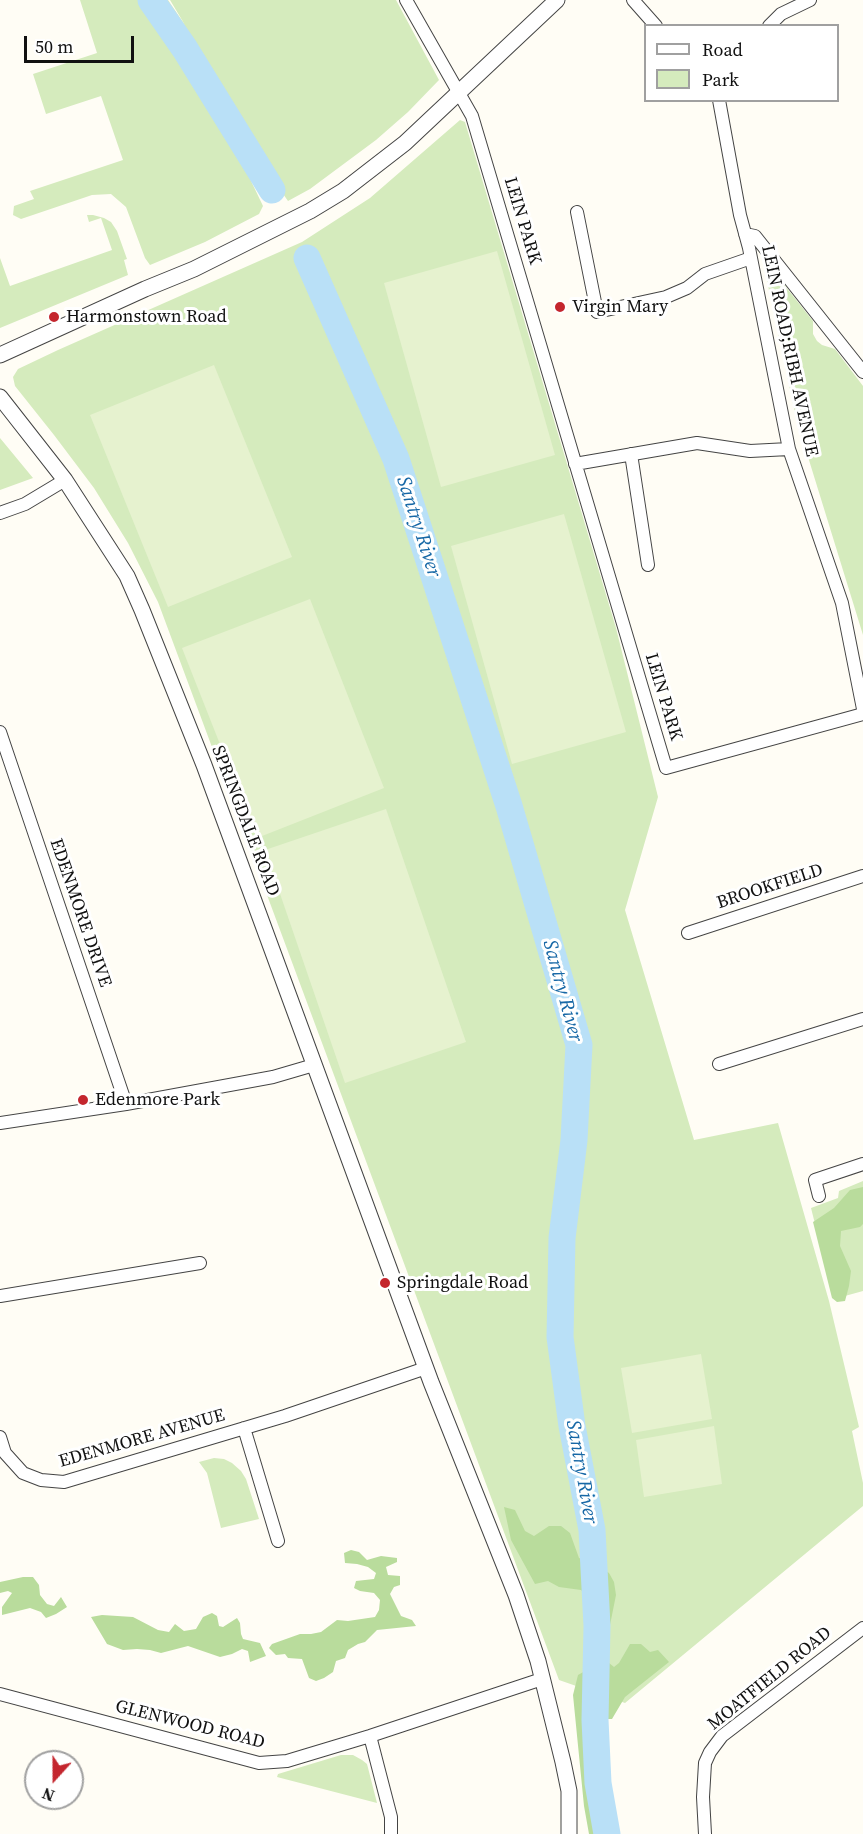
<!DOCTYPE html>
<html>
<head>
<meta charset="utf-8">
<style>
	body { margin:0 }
	#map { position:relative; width:863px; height:1834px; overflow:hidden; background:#fffdf5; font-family:"Source Serif 4",serif }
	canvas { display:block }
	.legend { position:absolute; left:644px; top:24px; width:195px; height:78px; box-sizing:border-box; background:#fff; border:2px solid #a0a0a0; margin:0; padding:8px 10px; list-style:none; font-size:18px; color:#111 }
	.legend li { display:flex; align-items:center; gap:12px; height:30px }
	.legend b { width:30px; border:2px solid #a0a0a0 }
	.north { position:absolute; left:24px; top:1750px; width:60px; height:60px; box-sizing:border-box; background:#fff; border:2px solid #a0a0a0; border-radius:50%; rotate:201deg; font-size:16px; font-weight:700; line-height:24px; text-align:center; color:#111 }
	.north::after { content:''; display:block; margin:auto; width:21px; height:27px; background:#c4262e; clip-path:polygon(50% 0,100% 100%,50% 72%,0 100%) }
	.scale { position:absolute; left:24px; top:36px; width:110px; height:27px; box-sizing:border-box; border:3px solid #111; border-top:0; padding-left:8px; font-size:18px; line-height:21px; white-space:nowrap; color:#111; -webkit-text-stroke:4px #fff; paint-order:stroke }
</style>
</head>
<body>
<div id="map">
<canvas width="863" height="1834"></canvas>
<ul class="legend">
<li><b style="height:8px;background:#fff"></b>Road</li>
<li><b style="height:16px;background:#d5ebbd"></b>Park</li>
</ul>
<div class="north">N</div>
<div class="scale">50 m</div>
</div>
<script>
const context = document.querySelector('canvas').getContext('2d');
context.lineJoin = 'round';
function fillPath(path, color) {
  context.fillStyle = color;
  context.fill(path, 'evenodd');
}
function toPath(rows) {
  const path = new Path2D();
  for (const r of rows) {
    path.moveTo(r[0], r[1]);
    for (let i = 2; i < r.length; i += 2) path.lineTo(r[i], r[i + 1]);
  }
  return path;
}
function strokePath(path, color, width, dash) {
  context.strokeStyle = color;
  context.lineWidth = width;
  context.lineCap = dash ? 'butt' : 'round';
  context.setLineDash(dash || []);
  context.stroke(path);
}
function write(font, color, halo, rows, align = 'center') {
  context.font = font + ' "Source Serif 4",serif';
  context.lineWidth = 6;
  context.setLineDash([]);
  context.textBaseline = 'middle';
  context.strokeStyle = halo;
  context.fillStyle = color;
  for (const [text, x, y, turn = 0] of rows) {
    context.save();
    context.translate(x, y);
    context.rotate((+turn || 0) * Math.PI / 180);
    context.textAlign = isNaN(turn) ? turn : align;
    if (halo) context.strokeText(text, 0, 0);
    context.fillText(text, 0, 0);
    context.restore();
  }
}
const green = toPath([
	[80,0,168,0,185,25,170,0,396,0,439,80,408,112,376,140,310,189,288,201,217,100,252,183,263,206,259,214,205,242,150,265,145,258,126,207,111,194,92,195,21,219,13,215,14,206,34,199,30,191,123,160,101,96,46,114,33,74,97,53],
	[460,120,465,122,616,628,658,797,625,910,694,1140,778,1123,829,1301,859,1427,852,1431,863,1483,863,1506,625,1703,559,1680,158,602,128,543,94,488,54,435,15,386,13,377,18,369,58,350,302,242,370,198],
	[87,215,93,215,104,218,111,222,117,231,127,259,124,260,128,275,0,328,0,258,10,286,112,250,101,218,89,222],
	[762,257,813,321,813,334,817,341,822,345,835,349,863,386,863,635,796,418],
	[0,438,33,478,0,490],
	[863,1181,863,1291,834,1299,811,1208,838,1198,839,1191],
	[214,1458,224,1459,232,1463,241,1471,246,1479,259,1519,221,1528,207,1473,199,1462],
	[341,1755,353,1755,362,1760,367,1764,377,1803,277,1777,278,1774]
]);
const forest = toPath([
	[863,1187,863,1224,860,1227,841,1231,840,1246,851,1271,849,1286,845,1301,837,1302,832,1298,813,1222,834,1208,850,1190],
	[504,1507,515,1510,525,1531,534,1536,549,1526,561,1526,570,1533,579,1558,599,1566,609,1573,614,1582,616,1595,608,1635,590,1641,588,1635,591,1610,588,1597,581,1590,559,1587,548,1581,535,1584,511,1540],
	[351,1550,359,1552,367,1560,381,1556,397,1558,397,1562,386,1567,388,1575,400,1576,400,1585,394,1587,390,1594,401,1616,412,1620,416,1626,377,1630,365,1642,358,1644,348,1650,345,1658,336,1661,333,1672,324,1678,316,1681,309,1678,302,1659,288,1658,285,1654,276,1655,269,1648,272,1644,300,1634,311,1634,321,1632,337,1620,348,1621,375,1617,379,1610,380,1600,374,1593,360,1591,354,1588,356,1581,374,1579,376,1573,368,1567,357,1564,345,1563,344,1553],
	[23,1577,33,1577,39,1585,40,1595,47,1604,54,1606,61,1597,67,1607,56,1614,46,1618,41,1612,30,1608,2,1615,2,1607,12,1593,8,1591,0,1593,0,1582],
	[212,1613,217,1616,219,1626,223,1627,237,1618,240,1623,241,1634,243,1639,260,1643,266,1656,250,1662,248,1651,242,1649,232,1654,220,1657,188,1646,161,1653,150,1650,137,1649,123,1650,107,1644,91,1617,102,1615,133,1617,158,1630,169,1632,175,1624,184,1631,196,1629,203,1617],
	[630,1644,641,1644,650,1652,658,1650,669,1662,625,1697,612,1719,605,1719,609,1800,614,1834,589,1834,584,1806,573,1695,578,1675,592,1667,609,1663,614,1667,619,1663]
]);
const pitch = toPath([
	[497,251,555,455,441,487,384,283],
	[214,365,292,557,168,607,90,415],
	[564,514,626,732,512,764,451,546],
	[310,599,384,788,257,838,182,648],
	[386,809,466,1042,345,1083,265,850],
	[701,1354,712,1419,632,1433,621,1368],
	[714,1426,722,1484,644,1497,636,1440]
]);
const river = toPath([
	[151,0,185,49,272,190],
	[307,258,396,459,509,806,579,1045,574,1140,562,1238,560,1337,572,1426,592,1530,597,1626,595,1720,598,1783,607,1834]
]);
const minor = toPath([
	[406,0,472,116,666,768,863,714],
	[633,0,656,26],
	[769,26,781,14,810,0],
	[719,100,740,215,749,248,789,449,842,603,863,709],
	[577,212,597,312,666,297,687,288,705,274,751,258],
	[745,234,755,236,863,372],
	[631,454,648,565],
	[575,464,697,443,750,451,789,449],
	[0,513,25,504,65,480],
	[0,732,126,1104],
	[688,933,863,876],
	[719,1064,863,1019],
	[0,1123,126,1104,273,1077,314,1065],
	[819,1196,815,1180,863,1164],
	[0,1296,200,1263],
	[244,1428,278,1541],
	[0,1437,5,1453,23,1473,41,1480,64,1482,285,1416,426,1368],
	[0,1694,259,1763,287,1761,370,1736,542,1679],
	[370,1736,391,1817,391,1834],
	[705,1834,703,1797,705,1763,710,1752,722,1736,863,1628]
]);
const tertiary = toPath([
	[0,355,145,289,194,269,310,211,343,191,405,143,557,0],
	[0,397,65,480,127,576,142,610,204,765,431,1382,516,1595,538,1661,563,1762,569,1791,569,1834]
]);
const markers = [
	[560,307,6,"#c4262e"],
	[54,317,6,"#c4262e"],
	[83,1100,6,"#c4262e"],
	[385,1283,6,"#c4262e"]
];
const streetNames = [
	["LEIN PARK",522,221,73],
	["LEIN ROAD;RIBH AVENUE",789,351,78],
	["LEIN PARK",663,697,73],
	["SPRINGDALE ROAD",245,821,69],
	["BROOKFIELD",770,887,-18],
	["EDENMORE DRIVE",80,913,71],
	["EDENMORE AVENUE",142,1439,-16],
	["MOATFIELD ROAD",770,1679,-39],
	["GLENWOOD ROAD",190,1725,14]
];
const poiNames = [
	["Virgin Mary",572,307],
	["Harmonstown Road",66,317],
	["Edenmore Park",95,1100],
	["Springdale Road",397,1283]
];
const waterNames = [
	["Santry River",418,527,72],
	["Santry River",562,991,75],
	["Santry River",581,1472,80]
];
fillPath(green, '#d5ebbd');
fillPath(forest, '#b9dc9c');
fillPath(pitch, '#e6f2cf');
strokePath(river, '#b9e0f7', 27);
strokePath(minor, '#444', 14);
strokePath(tertiary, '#444', 17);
strokePath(minor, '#fff', 12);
strokePath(tertiary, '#fff', 15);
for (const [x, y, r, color] of markers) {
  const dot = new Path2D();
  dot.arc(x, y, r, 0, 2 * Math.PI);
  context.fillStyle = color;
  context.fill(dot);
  strokePath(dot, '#fff', 2);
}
write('18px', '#111', '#fff', streetNames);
write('18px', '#111', '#fff', poiNames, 'left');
write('italic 20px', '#1768a6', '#fff', waterNames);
</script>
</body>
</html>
